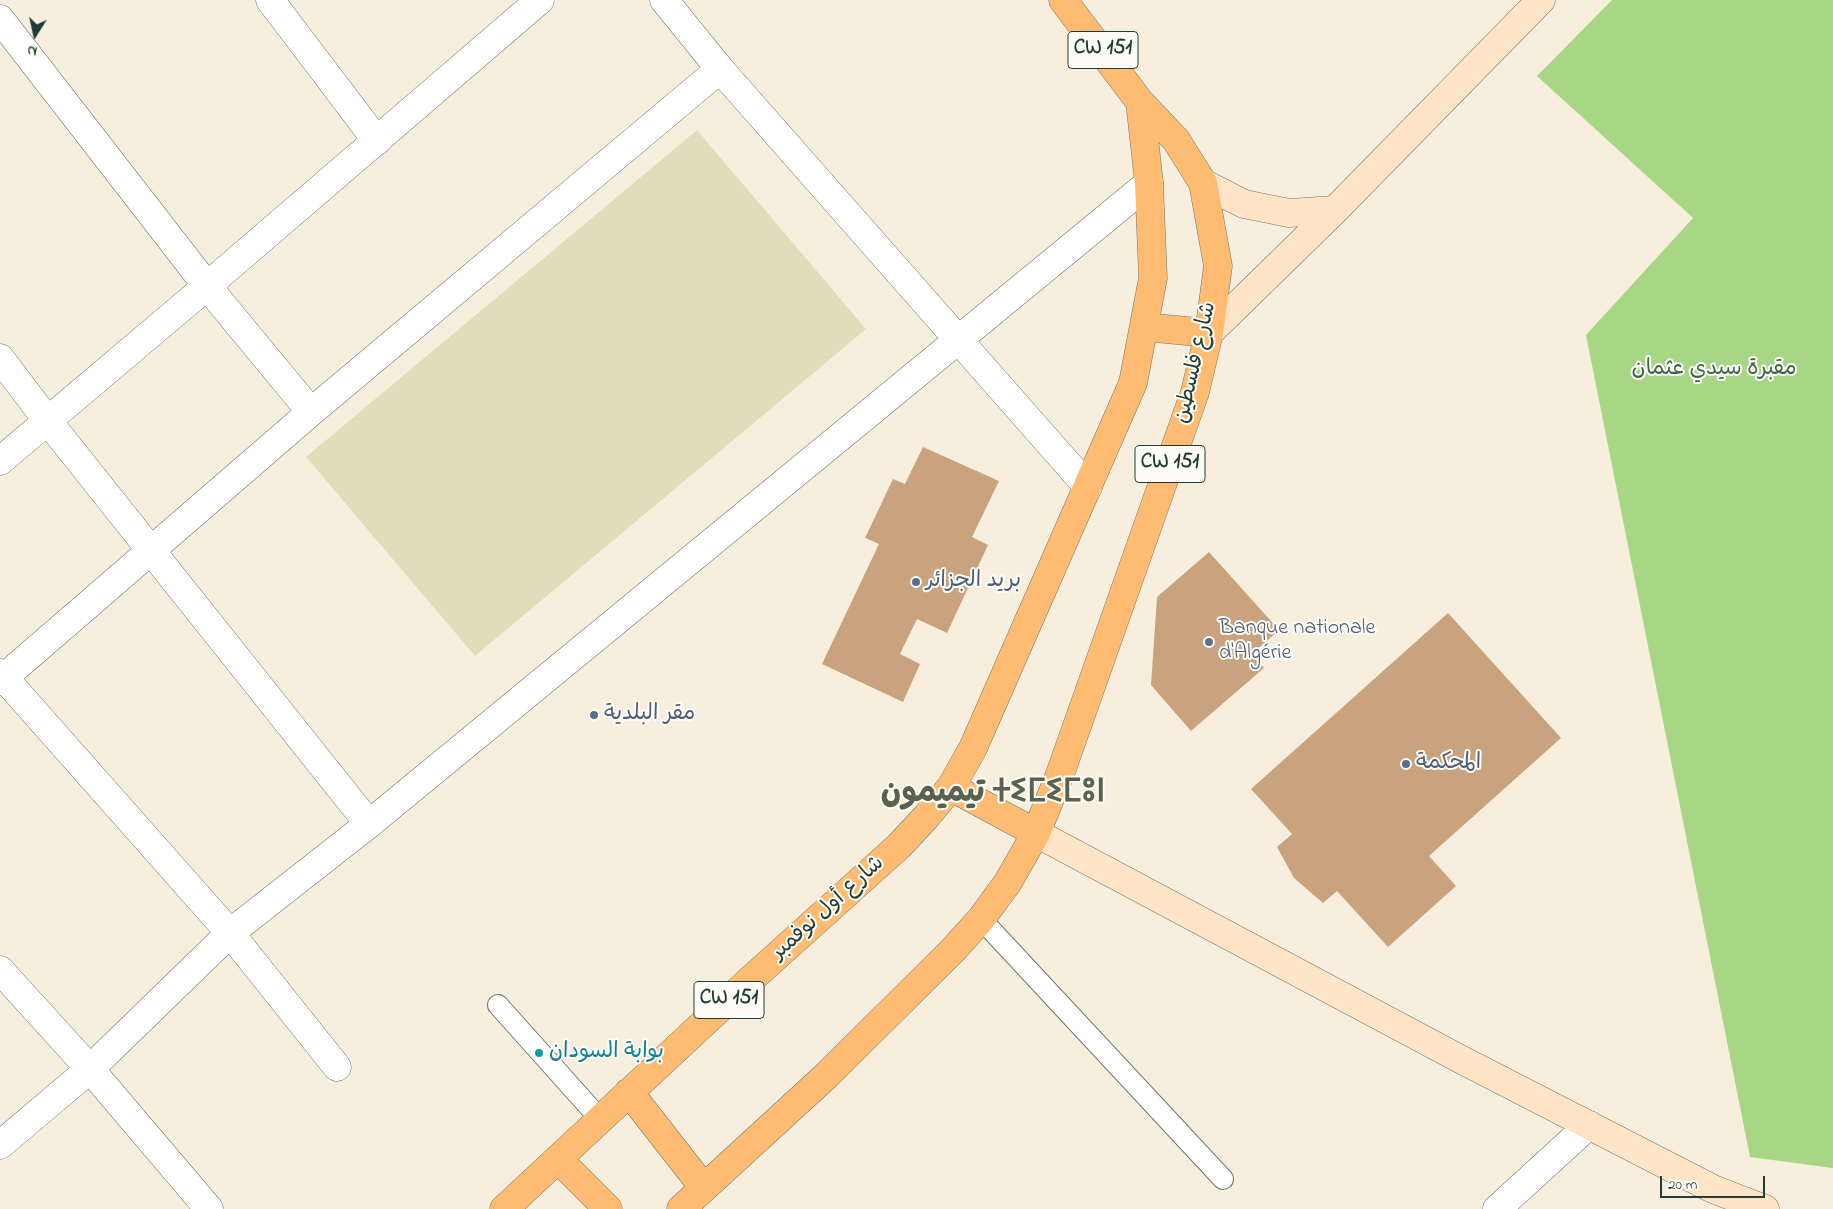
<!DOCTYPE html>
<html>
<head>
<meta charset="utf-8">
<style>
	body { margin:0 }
	#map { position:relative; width:1833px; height:1209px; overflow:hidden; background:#f8eedd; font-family:"Indie Flower",sans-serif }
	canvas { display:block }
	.north { position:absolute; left:10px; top:10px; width:50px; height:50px; -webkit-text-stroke:4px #fdfcf7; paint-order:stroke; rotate:190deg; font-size:14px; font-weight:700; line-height:20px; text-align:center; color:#1f3d34 }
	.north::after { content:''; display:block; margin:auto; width:18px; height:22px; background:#1f3d34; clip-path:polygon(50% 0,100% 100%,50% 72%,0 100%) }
	.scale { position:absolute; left:1660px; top:1176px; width:105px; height:22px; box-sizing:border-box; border:2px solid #1f3d34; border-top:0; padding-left:6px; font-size:15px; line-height:18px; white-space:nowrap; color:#1f3d34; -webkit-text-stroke:4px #fdfcf7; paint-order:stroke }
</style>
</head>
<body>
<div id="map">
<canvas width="1833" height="1209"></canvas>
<div class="north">N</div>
<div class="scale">20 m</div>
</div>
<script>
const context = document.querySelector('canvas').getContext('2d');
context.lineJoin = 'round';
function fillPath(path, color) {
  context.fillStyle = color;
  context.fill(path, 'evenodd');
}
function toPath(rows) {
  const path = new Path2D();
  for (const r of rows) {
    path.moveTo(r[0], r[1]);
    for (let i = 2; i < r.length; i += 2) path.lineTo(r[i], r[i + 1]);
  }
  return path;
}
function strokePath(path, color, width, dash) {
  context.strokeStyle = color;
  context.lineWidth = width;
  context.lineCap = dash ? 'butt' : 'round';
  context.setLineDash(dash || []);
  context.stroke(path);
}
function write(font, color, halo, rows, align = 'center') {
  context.font = font + ' "Indie Flower","Playpen Sans Arabic","Noto Sans Tifinagh",sans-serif';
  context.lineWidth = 4;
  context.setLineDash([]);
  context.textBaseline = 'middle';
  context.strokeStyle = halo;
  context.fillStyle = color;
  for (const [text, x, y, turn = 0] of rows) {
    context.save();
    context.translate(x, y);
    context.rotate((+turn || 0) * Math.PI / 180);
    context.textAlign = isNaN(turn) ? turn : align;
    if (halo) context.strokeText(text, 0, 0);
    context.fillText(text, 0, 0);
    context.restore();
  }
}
const built = toPath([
	[697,130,866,329,475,656,306,457]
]);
const green = toPath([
	[1612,0,1833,0,1833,1168,1750,1157,1586,335,1693,218,1537,76]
]);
const building = toPath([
	[923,447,999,481,972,537,988,545,947,633,917,619,900,654,920,664,903,702,822,664,879,544,865,538,893,479,905,484],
	[1209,552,1279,630,1252,654,1264,668,1191,731,1151,685,1157,597],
	[1448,613,1561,738,1429,856,1456,886,1388,947,1337,891,1323,903,1294,878,1277,847,1292,834,1251,789]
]);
const lane = toPath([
	[981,919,1223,1179],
	[498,1005,600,1119]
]);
const street = toPath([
	[270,0,377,141],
	[664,0,720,69,1088,487],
	[0,19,207,286,311,412],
	[0,358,47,420,369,824],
	[0,461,207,286,540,0],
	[0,673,230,933,337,1067],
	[0,681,311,412,720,69],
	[0,970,90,1069,0,1145],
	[209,1209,90,1069,230,933,369,824,1149,183],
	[1497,1209,1589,1125]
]);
const secondary = toPath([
	[1203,183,1244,204,1289,213,1335,210],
	[1209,333,1335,210,1541,0],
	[1036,833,1462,1060,1713,1189,1765,1209]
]);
const primary = toPath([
	[1144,327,1209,333],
	[951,787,1036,833],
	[629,1092,704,1188],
	[558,1159,608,1209],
	[504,1209,749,981,899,846,926,817,951,787,973,748,1133,383,1153,278,1149,183,1140,102],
	[681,1209,827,1075,953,950,981,919,1008,882,1036,833,1059,777,1195,392,1209,333,1218,266,1203,183,1176,140,1140,102,1063,0]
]);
const markers = [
	[916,582,5,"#5c6f8a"],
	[1209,642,5,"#5c6f8a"],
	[594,715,5,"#5c6f8a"],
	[1406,764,5,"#5c6f8a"],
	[539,1053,5,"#0f9aa8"]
];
const shields = [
	[1103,50,70],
	[1170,464,70],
	[729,1000,70]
];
const shieldNames = [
	["CW 151",1103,50],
	["CW 151",1170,464],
	["CW 151",729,1000]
];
const streetNames = [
	["شارع فلسطين",1197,363,-77],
	["شارع أول نوفمبر",829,909,-42]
];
const parkNames = [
	["مقبرة سيدي عثمان",1714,370]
];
const serviceNames = [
	["بريد الجزائر",926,582],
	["Banque nationale",1219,629],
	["d'Algérie",1219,654],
	["مقر البلدية",604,715],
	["المحكمة",1416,764]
];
const cultureNames = [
	["بوابة السودان",549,1053]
];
const townNames = [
	["تيميمون ⵜⵉⵎⵉⵎⵓⵏ",993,796]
];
fillPath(built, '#e2dcba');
fillPath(green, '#a7d785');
fillPath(building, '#c8a37e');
strokePath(lane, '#6b7b6f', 22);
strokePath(street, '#6b7b6f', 29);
strokePath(secondary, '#6b7b6f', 29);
strokePath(primary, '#6b7b6f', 29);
strokePath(lane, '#fff', 20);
strokePath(street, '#fff', 28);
strokePath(secondary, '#ffe4c6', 28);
strokePath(primary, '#ffbb71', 28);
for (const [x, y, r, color] of markers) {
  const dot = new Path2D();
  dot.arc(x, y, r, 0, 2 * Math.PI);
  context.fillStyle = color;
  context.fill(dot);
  strokePath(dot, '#fdfcf7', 2);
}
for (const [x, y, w] of shields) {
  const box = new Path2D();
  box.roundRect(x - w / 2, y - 18.5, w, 37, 4);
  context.fillStyle = '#fdfcf7';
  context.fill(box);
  strokePath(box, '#1f3d34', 1);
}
write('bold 21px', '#1f3d34', null, shieldNames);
write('22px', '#1f3d34', '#fdfcf7', streetNames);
write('22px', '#416448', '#fdfcf7', parkNames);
write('22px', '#4e5e75', '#fdfcf7', serviceNames, 'left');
write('22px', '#0d838f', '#fdfcf7', cultureNames, 'left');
write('bold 32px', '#5a614e', '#fdfcf7', townNames);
</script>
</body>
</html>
